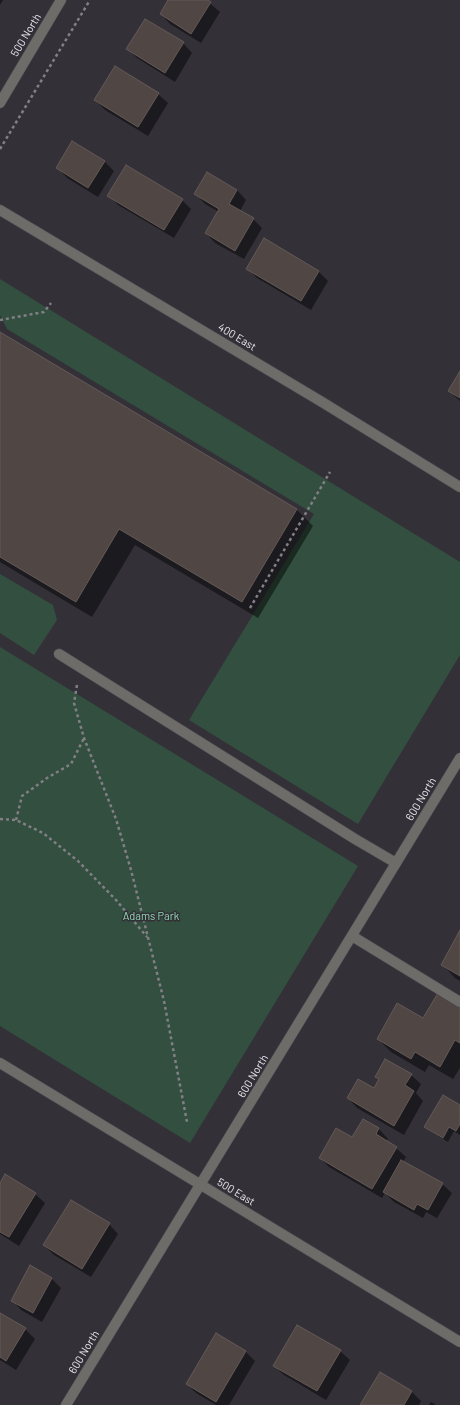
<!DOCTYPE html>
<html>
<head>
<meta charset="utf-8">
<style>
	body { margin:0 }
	canvas { display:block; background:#333038 }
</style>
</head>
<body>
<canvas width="460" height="1405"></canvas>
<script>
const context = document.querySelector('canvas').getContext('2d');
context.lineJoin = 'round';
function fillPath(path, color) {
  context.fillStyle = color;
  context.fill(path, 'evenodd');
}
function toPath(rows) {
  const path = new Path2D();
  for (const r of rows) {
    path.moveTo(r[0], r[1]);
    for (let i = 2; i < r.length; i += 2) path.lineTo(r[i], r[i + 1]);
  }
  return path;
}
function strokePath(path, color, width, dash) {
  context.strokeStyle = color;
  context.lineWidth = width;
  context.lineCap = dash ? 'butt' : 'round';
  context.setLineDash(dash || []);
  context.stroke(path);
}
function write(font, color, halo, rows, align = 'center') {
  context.font = font + ' Barlow,sans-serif';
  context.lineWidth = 3;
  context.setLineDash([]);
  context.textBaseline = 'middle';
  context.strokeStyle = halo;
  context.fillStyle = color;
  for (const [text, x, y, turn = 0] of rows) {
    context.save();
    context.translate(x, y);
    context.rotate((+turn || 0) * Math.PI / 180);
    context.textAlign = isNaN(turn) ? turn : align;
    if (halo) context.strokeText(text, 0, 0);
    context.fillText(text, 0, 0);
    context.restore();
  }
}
const green = toPath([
	[0,279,460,562,460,655,358,824,189,720,314,514,7,329,0,315],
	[0,574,53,605,57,620,34,655,0,633],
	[0,647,358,866,190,1143,0,1026]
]);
const shadow = toPath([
	[0,0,3,0,0,5],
	[170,0,206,0,220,12,201,43,170,24,161,14],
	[183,43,192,53,175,82,137,58,128,49],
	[158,94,168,103,148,136,105,110,95,100],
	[104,161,114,171,98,197,67,178,58,168],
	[208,174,237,190,246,200,240,211,253,219,262,228,244,259,215,243,206,233,219,212,205,204,196,194],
	[109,195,182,200,191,209,174,238,118,205],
	[265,240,319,272,328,281,311,310,257,278,248,269],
	[0,333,296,509,313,526,258,618,135,545,92,617,0,562],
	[460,373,460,401,449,391],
	[460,932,460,981,455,978,442,964],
	[460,1007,460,1068,453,1079,429,1065,425,1072,391,1052,378,1039,424,1020],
	[411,1075,421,1084,416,1093,423,1101,404,1135,357,1108,348,1098,374,1090,380,1080,376,1077],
	[460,1106,460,1135,454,1131,448,1142,430,1131,426,1127],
	[363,1120,379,1129,388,1139,386,1142,396,1148,406,1157,403,1162,442,1184,452,1193,437,1218,426,1212,423,1218,394,1202,385,1193,382,1198,329,1167,320,1158,352,1139],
	[0,1185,35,1194,45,1203,19,1246,0,1234],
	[109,1224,118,1234,91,1277,54,1255,44,1245],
	[31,1267,52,1279,61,1288,42,1322,21,1310,12,1300],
	[0,1314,25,1329,35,1339,16,1370,0,1360],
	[217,1334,246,1352,255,1361,229,1405,216,1405,196,1393,187,1384],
	[340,1351,350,1360,326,1400,284,1375,274,1366],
	[380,1373,412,1392,421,1401,419,1405,361,1405],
	[431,1402,436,1405,429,1405]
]);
const building = toPath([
	[168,0,208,0,211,2,191,34,160,14,168,0],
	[145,19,184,42,165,73,126,49,145,19],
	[115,66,159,93,138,127,94,100,115,66],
	[72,141,105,161,88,188,56,168,72,141],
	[126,165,183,199,164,230,107,196,126,165],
	[207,172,237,190,229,204,254,218,235,251,205,233,219,209,194,194,207,172],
	[264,238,319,271,301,301,246,269,264,238],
	[0,332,297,509,242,602,119,529,76,602,0,557,0,332],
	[460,371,460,398,448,391,460,371],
	[460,930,460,976,441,965,460,930],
	[438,993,460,1006,460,1043,455,1040,440,1067,415,1052,411,1059,377,1039,397,1003,423,1018,438,993],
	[385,1059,412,1074,405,1085,414,1091,394,1126,347,1098,358,1079,374,1088,379,1079,375,1077,385,1059],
	[443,1095,460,1105,460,1124,456,1131,449,1127,443,1138,424,1127,443,1095],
	[363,1119,379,1128,376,1134,397,1147,372,1189,319,1158,336,1128,352,1137,363,1119],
	[401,1160,443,1183,428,1210,417,1204,414,1210,383,1192,401,1160],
	[5,1174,36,1193,9,1237,0,1232,0,1183,5,1174],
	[71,1200,110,1223,82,1269,43,1245,71,1200],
	[30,1265,52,1278,33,1313,11,1301,30,1265],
	[0,1313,26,1328,6,1361,0,1357,0,1313],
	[297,1325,341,1350,317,1391,273,1366,297,1325],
	[216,1333,246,1351,216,1402,186,1384,216,1333],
	[380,1372,412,1391,404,1405,360,1405,380,1372]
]);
const path = toPath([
	[0,149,90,0],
	[0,320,44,312,51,303],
	[250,608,330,472],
	[77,685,74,703,84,738,116,819,131,870,164,1001,187,1122],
	[0,819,16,820,43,833,78,861,116,900,147,937],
	[16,820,22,796,47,778,71,764,84,738]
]);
const service = toPath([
	[59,654,355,839,396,863],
	[352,936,460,1002]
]);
const minor = toPath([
	[0,210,322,402,460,487],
	[0,1063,460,1342],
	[66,1405,460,758]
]);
const tertiary = toPath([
	[0,103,61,0]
]);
const streetNames = [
	["500 North",26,35,-59],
	["400 East",237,337,31],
	["600 North",421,799,-59],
	["600 North",253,1076,-59],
	["500 East",236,1192,31],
	["600 North",84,1352,-59]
];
const parkNames = [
	["Adams Park",151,916]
];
fillPath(green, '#324f3f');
fillPath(shadow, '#0007');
fillPath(building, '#504643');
strokePath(building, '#645956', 1);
strokePath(service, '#504d54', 11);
strokePath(minor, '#504d54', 11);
strokePath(tertiary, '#504d54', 11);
strokePath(path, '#827f86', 2.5, [3, 3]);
strokePath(service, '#6e6c68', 10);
strokePath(minor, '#6e6c68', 10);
strokePath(tertiary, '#6e6c68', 10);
write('11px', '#e6e3e9', '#333038', streetNames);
write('11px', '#8fd9b1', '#333038', parkNames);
</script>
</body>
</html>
